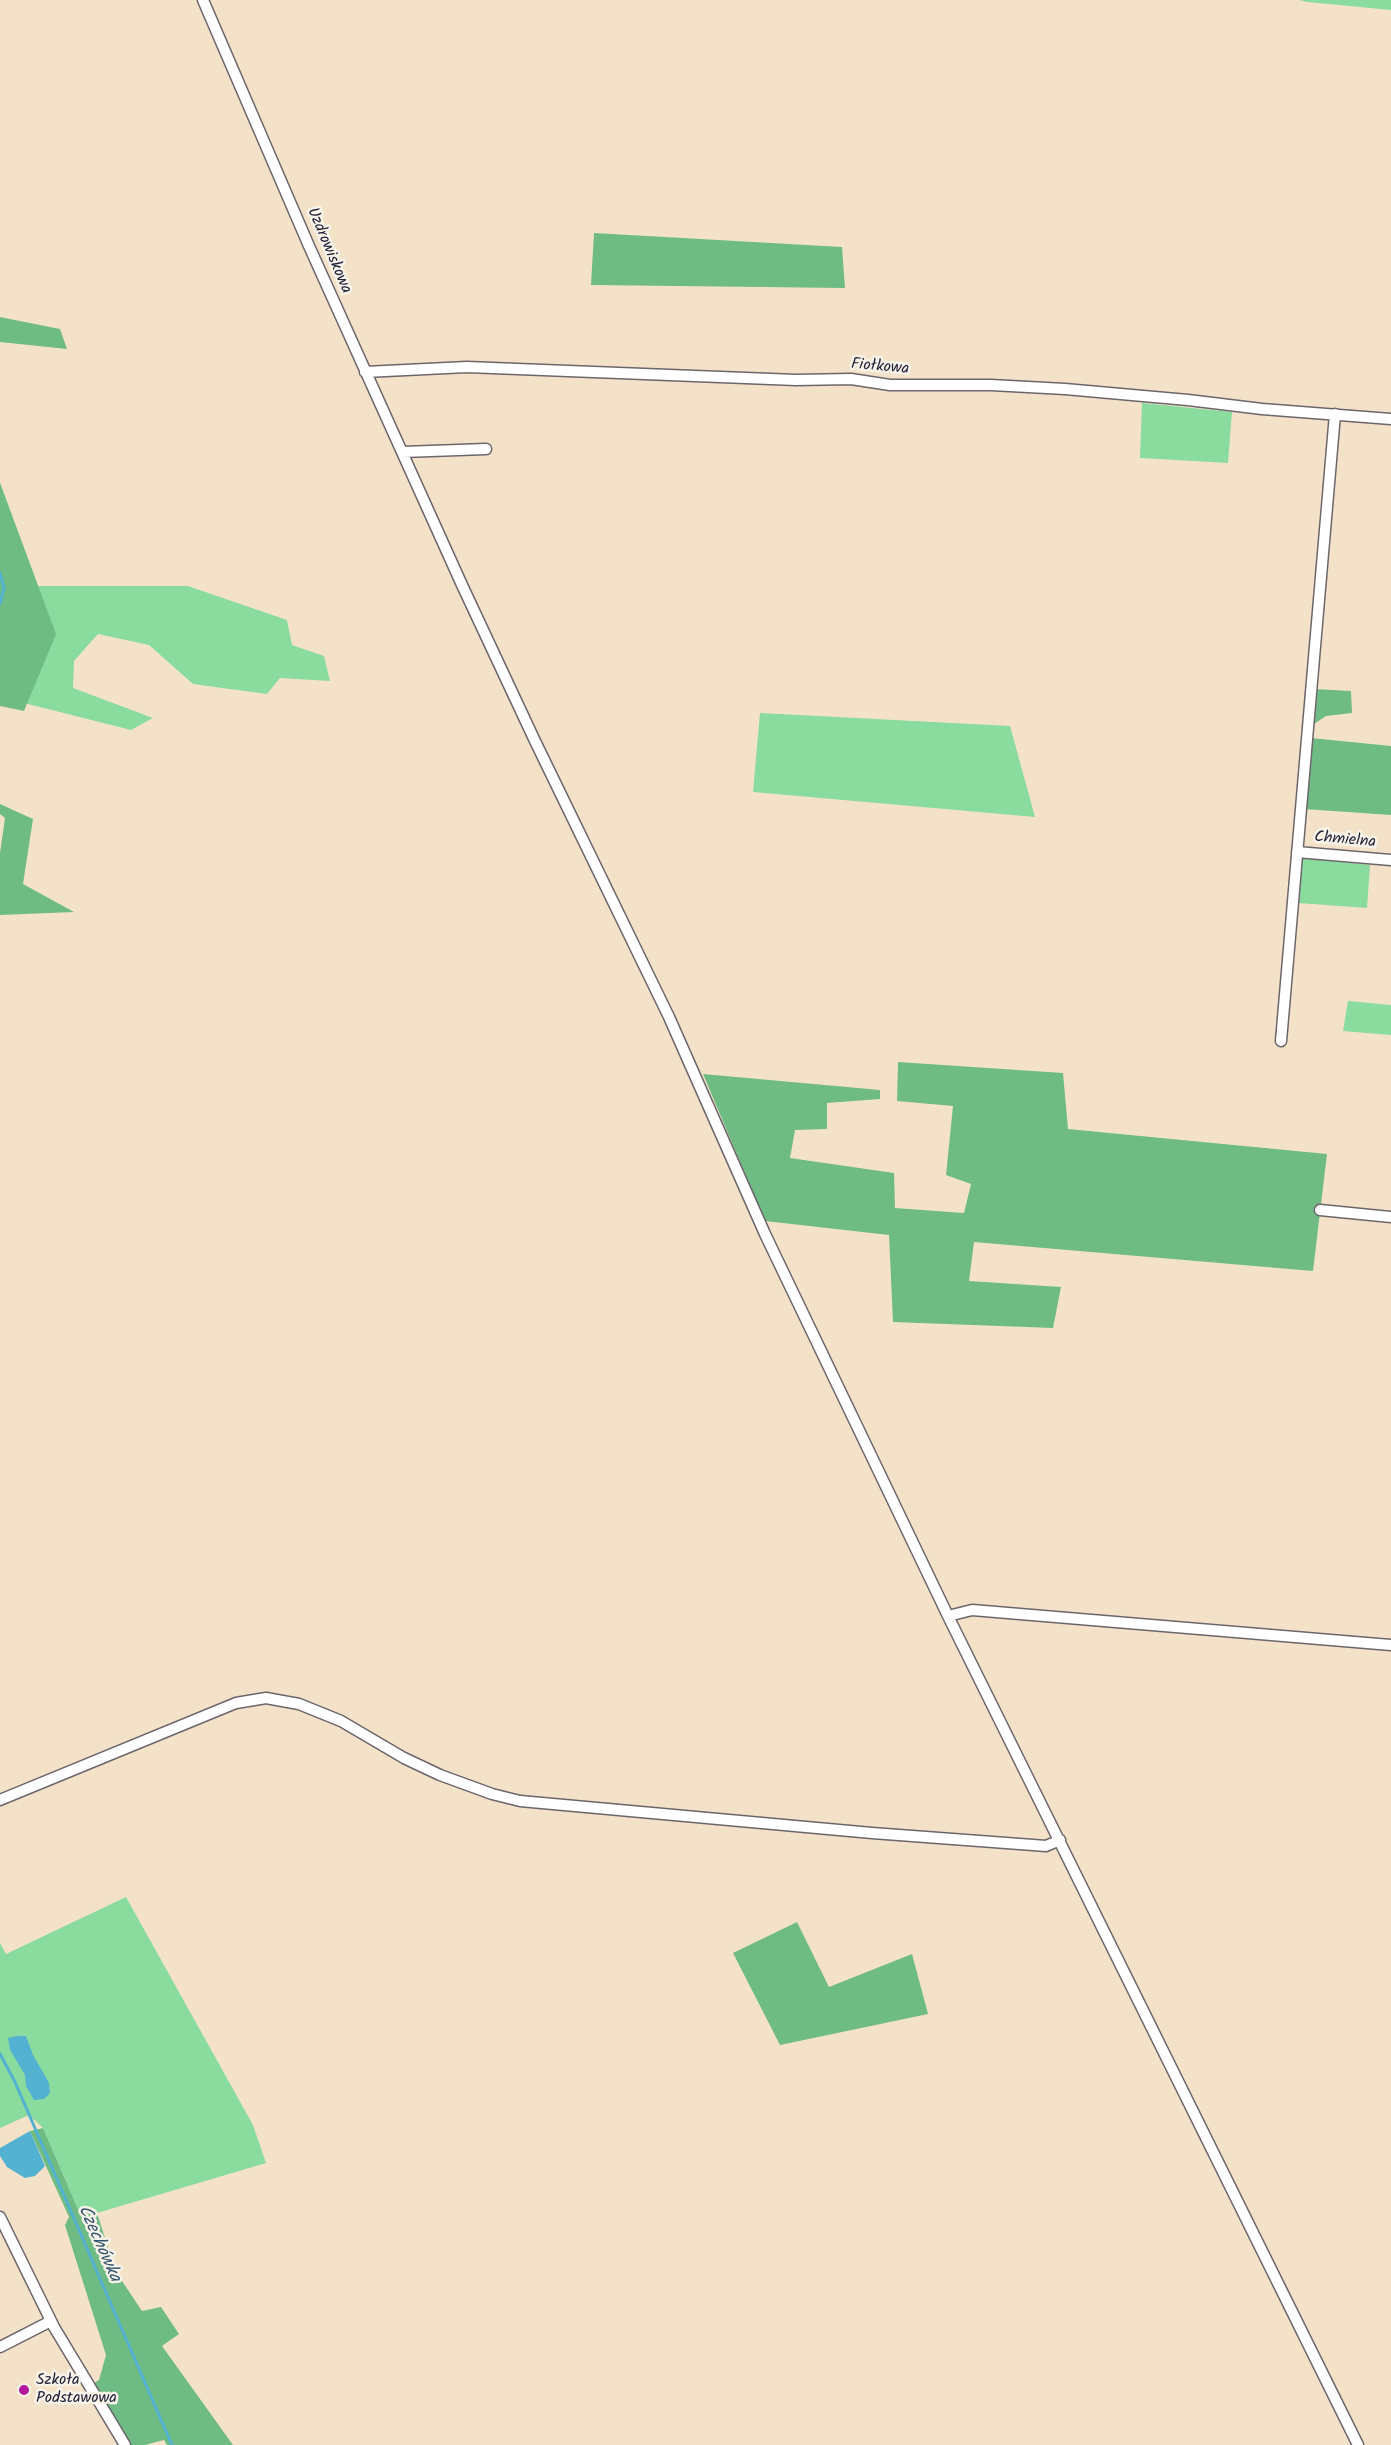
<!DOCTYPE html>
<html>
<head>
<meta charset="utf-8">
<style>
	body { margin:0 }
	canvas { display:block; background:#f4e2c8 }
</style>
</head>
<body>
<canvas width="1391" height="2445"></canvas>
<script>
const context = document.querySelector('canvas').getContext('2d');
context.lineJoin = 'round';
function fillPath(path, color) {
  context.fillStyle = color;
  context.fill(path, 'evenodd');
}
function toPath(rows) {
  const path = new Path2D();
  for (const r of rows) {
    path.moveTo(r[0], r[1]);
    for (let i = 2; i < r.length; i += 2) path.lineTo(r[i], r[i + 1]);
  }
  return path;
}
function strokePath(path, color, width, dash) {
  context.strokeStyle = color;
  context.lineWidth = width;
  context.lineCap = dash ? 'butt' : 'round';
  context.setLineDash(dash || []);
  context.stroke(path);
}
function write(font, color, halo, rows, align = 'center') {
  context.font = font + ' Kalam,sans-serif';
  context.lineWidth = 5;
  context.setLineDash([]);
  context.textBaseline = 'middle';
  context.strokeStyle = halo;
  context.fillStyle = color;
  for (const [text, x, y, turn = 0] of rows) {
    context.save();
    context.translate(x, y);
    context.rotate((+turn || 0) * Math.PI / 180);
    context.textAlign = isNaN(turn) ? turn : align;
    if (halo) context.strokeText(text, 0, 0);
    context.fillText(text, 0, 0);
    context.restore();
  }
}
const green = toPath([
	[1299,0,1391,0,1391,10,1308,2],
	[1142,403,1232,412,1228,463,1140,458],
	[0,483,38,586,188,586,287,620,292,645,324,656,330,681,280,678,267,694,193,684,149,645,98,634,74,661,73,688,153,718,131,730,0,697],
	[760,713,1010,726,1035,817,753,792],
	[1301,858,1370,865,1367,908,1298,903],
	[1348,1001,1391,1005,1391,1035,1343,1031],
	[126,1897,253,2125,266,2163,97,2213,80,2214,43,2128,29,2115,0,2128,0,1943,6,1954]
]);
const forest = toPath([
	[594,233,842,247,845,288,591,285],
	[0,317,60,329,67,349,0,342],
	[0,483,56,634,24,711,0,706],
	[1314,689,1351,691,1352,713,1326,716,1311,726],
	[1311,738,1391,746,1391,815,1304,809],
	[0,804,33,819,23,884,74,912,0,915,0,853,5,818,0,814],
	[898,1062,1063,1073,1068,1129,1327,1154,1313,1271,974,1242,969,1281,1061,1287,1053,1328,893,1322,889,1235,765,1221,703,1074,880,1090,880,1099,827,1103,827,1129,795,1130,790,1158,894,1173,895,1208,964,1213,971,1184,946,1175,953,1106,897,1101],
	[797,1922,829,1987,912,1954,928,2014,780,2045,733,1953],
	[43,2128,80,2214,97,2213,116,2272,142,2311,161,2307,179,2334,162,2346,233,2445,167,2445,164,2440,145,2445,128,2445,91,2385,99,2380,106,2355,65,2225,69,2217,30,2131]
]);
const water = toPath([
	[17,2036,26,2036,33,2055,49,2083,50,2093,44,2099,34,2100,26,2086,25,2075,10,2050,8,2038],
	[30,2131,45,2166,35,2176,25,2178,7,2167,0,2156,0,2148]
]);
const stream = toPath([
	[0,573,4,588,0,604],
	[0,2054,15,2082,172,2445]
]);
const street = toPath([
	[203,0,309,246,462,585,535,741,669,1017,765,1234,948,1616,1358,2445],
	[365,372,467,367,796,380,851,379,890,385,991,385,1065,389,1188,400,1262,409,1391,419],
	[403,452,486,449],
	[1297,852,1391,860],
	[1281,1041,1335,414],
	[1320,1210,1391,1217],
	[948,1616,972,1610,1391,1645],
	[0,1800,236,1703,266,1698,299,1704,341,1721,404,1758,440,1775,492,1794,520,1801,872,1833,1033,1845,1046,1846,1060,1840],
	[0,2217,54,2327,125,2445],
	[0,2347,51,2321]
]);
const markers = [
	[24,2390,6,"#b5179e"]
];
const streetNames = [
	["Uzdrowiskowa",328,251,67],
	["Fiołkowa",880,368,5],
	["Chmielna",1345,841,5]
];
const poiNames = [
	["Szkoła",36,2381],
	["Podstawowa",36,2399]
];
const waterNames = [
	["Czechówka",98,2244,66]
];
fillPath(green, '#89dc9d');
fillPath(forest, '#6ebc84');
fillPath(water, '#53b1d2');
strokePath(stream, '#53b1d2', 3);
strokePath(street, '#6c656c', 13);
strokePath(street, '#fff', 10);
for (const [x, y, r, color] of markers) {
  const dot = new Path2D();
  dot.arc(x, y, r, 0, 2 * Math.PI);
  context.fillStyle = color;
  context.fill(dot);
  strokePath(dot, '#f7f3e8', 2);
}
write('16px', '#22223b', '#f7f3e8', streetNames);
write('16px', '#22223b', '#f7f3e8', poiNames, 'left');
write('italic 18px', '#335470', '#f7f3e8', waterNames);
</script>
</body>
</html>
